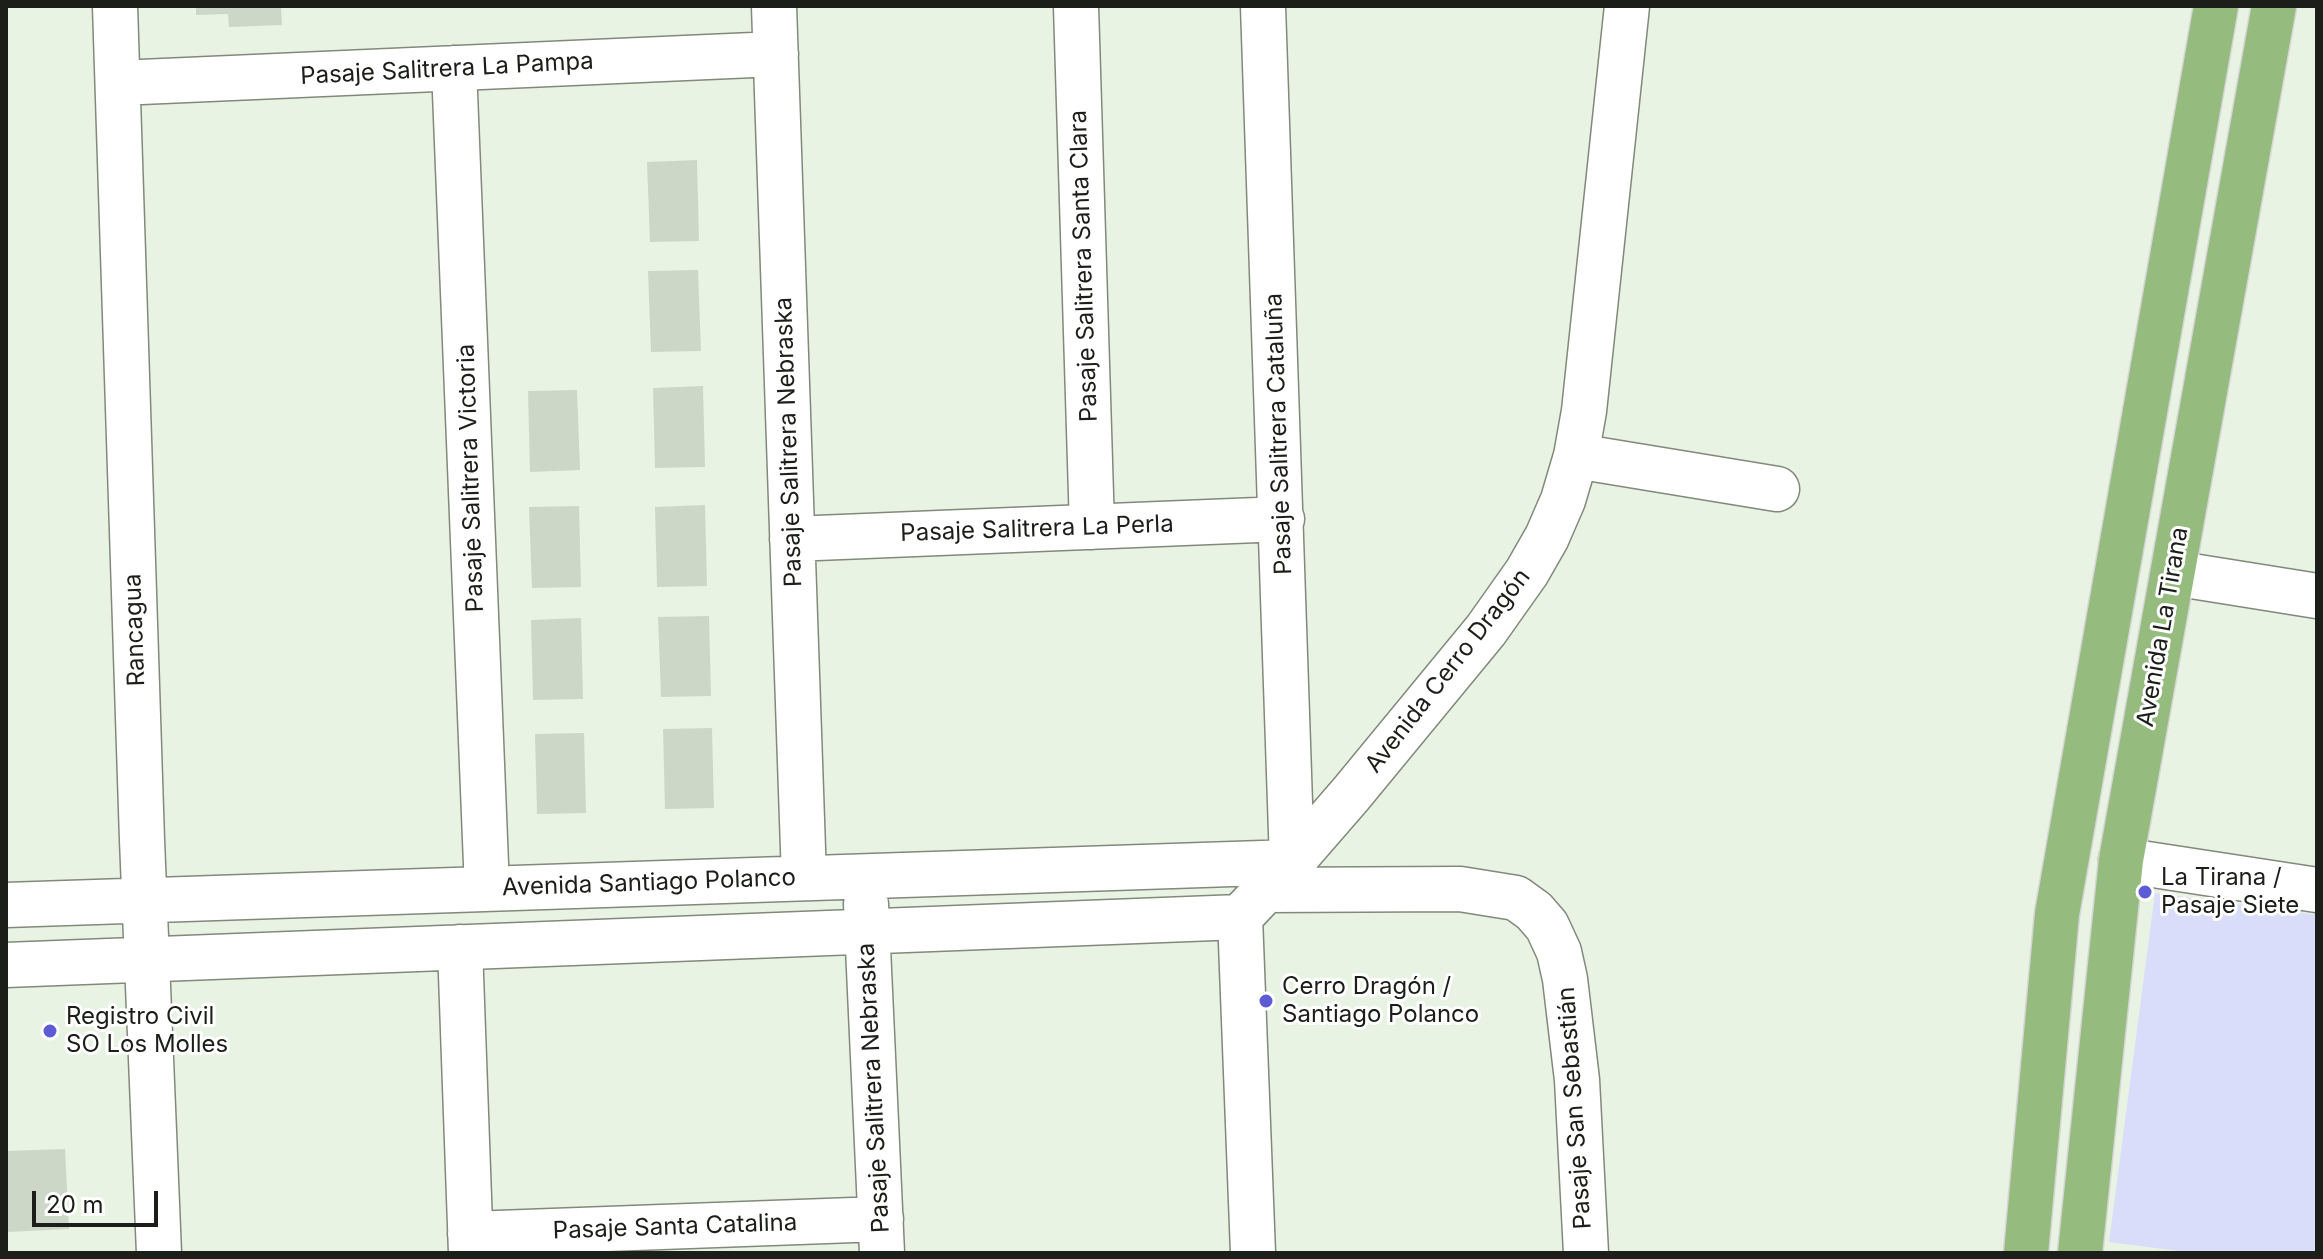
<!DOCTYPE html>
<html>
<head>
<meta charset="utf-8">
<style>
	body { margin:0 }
	#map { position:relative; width:2323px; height:1259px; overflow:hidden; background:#e9f3e3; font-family:Inter,sans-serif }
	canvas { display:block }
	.frame { position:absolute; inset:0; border:8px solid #1b1e19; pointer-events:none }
	.scale { position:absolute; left:32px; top:1191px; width:126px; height:36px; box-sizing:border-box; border:4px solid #1b1e19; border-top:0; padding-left:10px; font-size:24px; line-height:28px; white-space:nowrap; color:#1b1e19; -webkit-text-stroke:6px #fff; paint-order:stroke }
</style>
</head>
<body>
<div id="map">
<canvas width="2323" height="1259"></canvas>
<div class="frame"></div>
<div class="scale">20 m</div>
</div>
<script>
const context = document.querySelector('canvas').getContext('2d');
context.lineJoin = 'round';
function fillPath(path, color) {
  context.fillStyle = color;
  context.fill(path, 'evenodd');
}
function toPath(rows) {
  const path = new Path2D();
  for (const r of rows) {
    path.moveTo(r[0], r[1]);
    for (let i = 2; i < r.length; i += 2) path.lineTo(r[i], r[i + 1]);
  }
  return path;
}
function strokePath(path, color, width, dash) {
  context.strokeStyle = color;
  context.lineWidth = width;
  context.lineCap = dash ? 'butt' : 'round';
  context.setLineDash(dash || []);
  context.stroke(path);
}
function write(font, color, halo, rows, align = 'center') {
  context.font = font + ' Inter,sans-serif';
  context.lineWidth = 6;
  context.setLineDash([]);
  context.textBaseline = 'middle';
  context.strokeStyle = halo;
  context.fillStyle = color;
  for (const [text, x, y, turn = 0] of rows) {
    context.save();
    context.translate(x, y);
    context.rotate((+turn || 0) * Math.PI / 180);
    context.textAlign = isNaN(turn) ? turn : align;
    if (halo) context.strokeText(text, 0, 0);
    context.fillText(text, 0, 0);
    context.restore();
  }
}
const green = toPath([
	[2155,893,2317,915,2317,1253,2194,1253,2109,1242]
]);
const building = toPath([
	[196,6,281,6,282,25,229,27,228,14,196,15],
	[697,160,699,241,650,242,647,162],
	[698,270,701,351,651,352,648,271],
	[703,386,705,467,655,468,653,388],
	[577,390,580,470,530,472,528,391],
	[705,505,707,586,657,587,655,507],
	[579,506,581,587,532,588,529,507],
	[709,616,711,696,661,697,658,617],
	[581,618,583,699,533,700,531,620],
	[712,728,714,808,665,809,663,729],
	[584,733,586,813,537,814,535,734],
	[65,1149,69,1229,7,1232,6,1151]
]);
const minor = toPath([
	[115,6,142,840,159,1253],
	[774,6,804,878],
	[1076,6,1092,527],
	[454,68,487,889],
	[118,83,776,54],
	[1576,456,1777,489],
	[792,539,1282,519],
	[2173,573,2317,596],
	[2121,860,2317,890],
	[1264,890,1460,889,1516,898,1534,911,1547,926,1559,952,1565,979,1577,1080,1586,1253],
	[866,904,882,1253],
	[6,905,1292,862,1263,6],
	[460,947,471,1253],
	[6,965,1240,917],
	[470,1234,881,1219],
	[1253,1253,1240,917,1292,862,1351,794,1486,630,1527,572,1547,537,1563,500,1576,456,1584,411,1627,6]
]);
const highway = toPath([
	[2026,1253,2057,914,2216,6],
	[2080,1253,2121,860,2274,6]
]);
const markers = [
	[2145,892,8,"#5c5cd4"],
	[1266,1001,8,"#5c5cd4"],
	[50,1031,8,"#5c5cd4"]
];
const streetNames = [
	["Pasaje Salitrera La Pampa",447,69,-3],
	["Pasaje Salitrera Santa Clara",1084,266,-92],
	["Pasaje Salitrera Cataluña",1279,434,-92],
	["Pasaje Salitrera Nebraska",789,442,-92],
	["Pasaje Salitrera Victoria",471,478,-92],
	["Pasaje Salitrera La Perla",1037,529,-2],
	["Avenida La Tirana",2163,627,-80],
	["Rancagua",135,630,-92],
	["Avenida Cerro Dragón",1448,671,-52],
	["Avenida Santiago Polanco",649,883,-2],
	["Pasaje Salitrera Nebraska",874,1088,-93],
	["Pasaje San Sebastián",1575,1108,-94],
	["Pasaje Santa Catalina",675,1227,-2]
];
const poiNames = [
	["La Tirana /",2161,878],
	["Pasaje Siete",2161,906],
	["Cerro Dragón /",1282,987],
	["Santiago Polanco",1282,1015],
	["Registro Civil",66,1017],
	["SO Los Molles",66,1045]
];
fillPath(green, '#d9ddfa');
fillPath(building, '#cdd7c8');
strokePath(minor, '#80897b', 47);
strokePath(highway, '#d6d6d6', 47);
strokePath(minor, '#fff', 44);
strokePath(highway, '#95bb7e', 44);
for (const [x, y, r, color] of markers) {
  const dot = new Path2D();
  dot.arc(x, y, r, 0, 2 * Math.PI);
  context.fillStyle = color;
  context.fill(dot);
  strokePath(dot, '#fff', 3);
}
write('24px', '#1b1e19', '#fff', streetNames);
write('24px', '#1b1e19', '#fff', poiNames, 'left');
</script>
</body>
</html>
